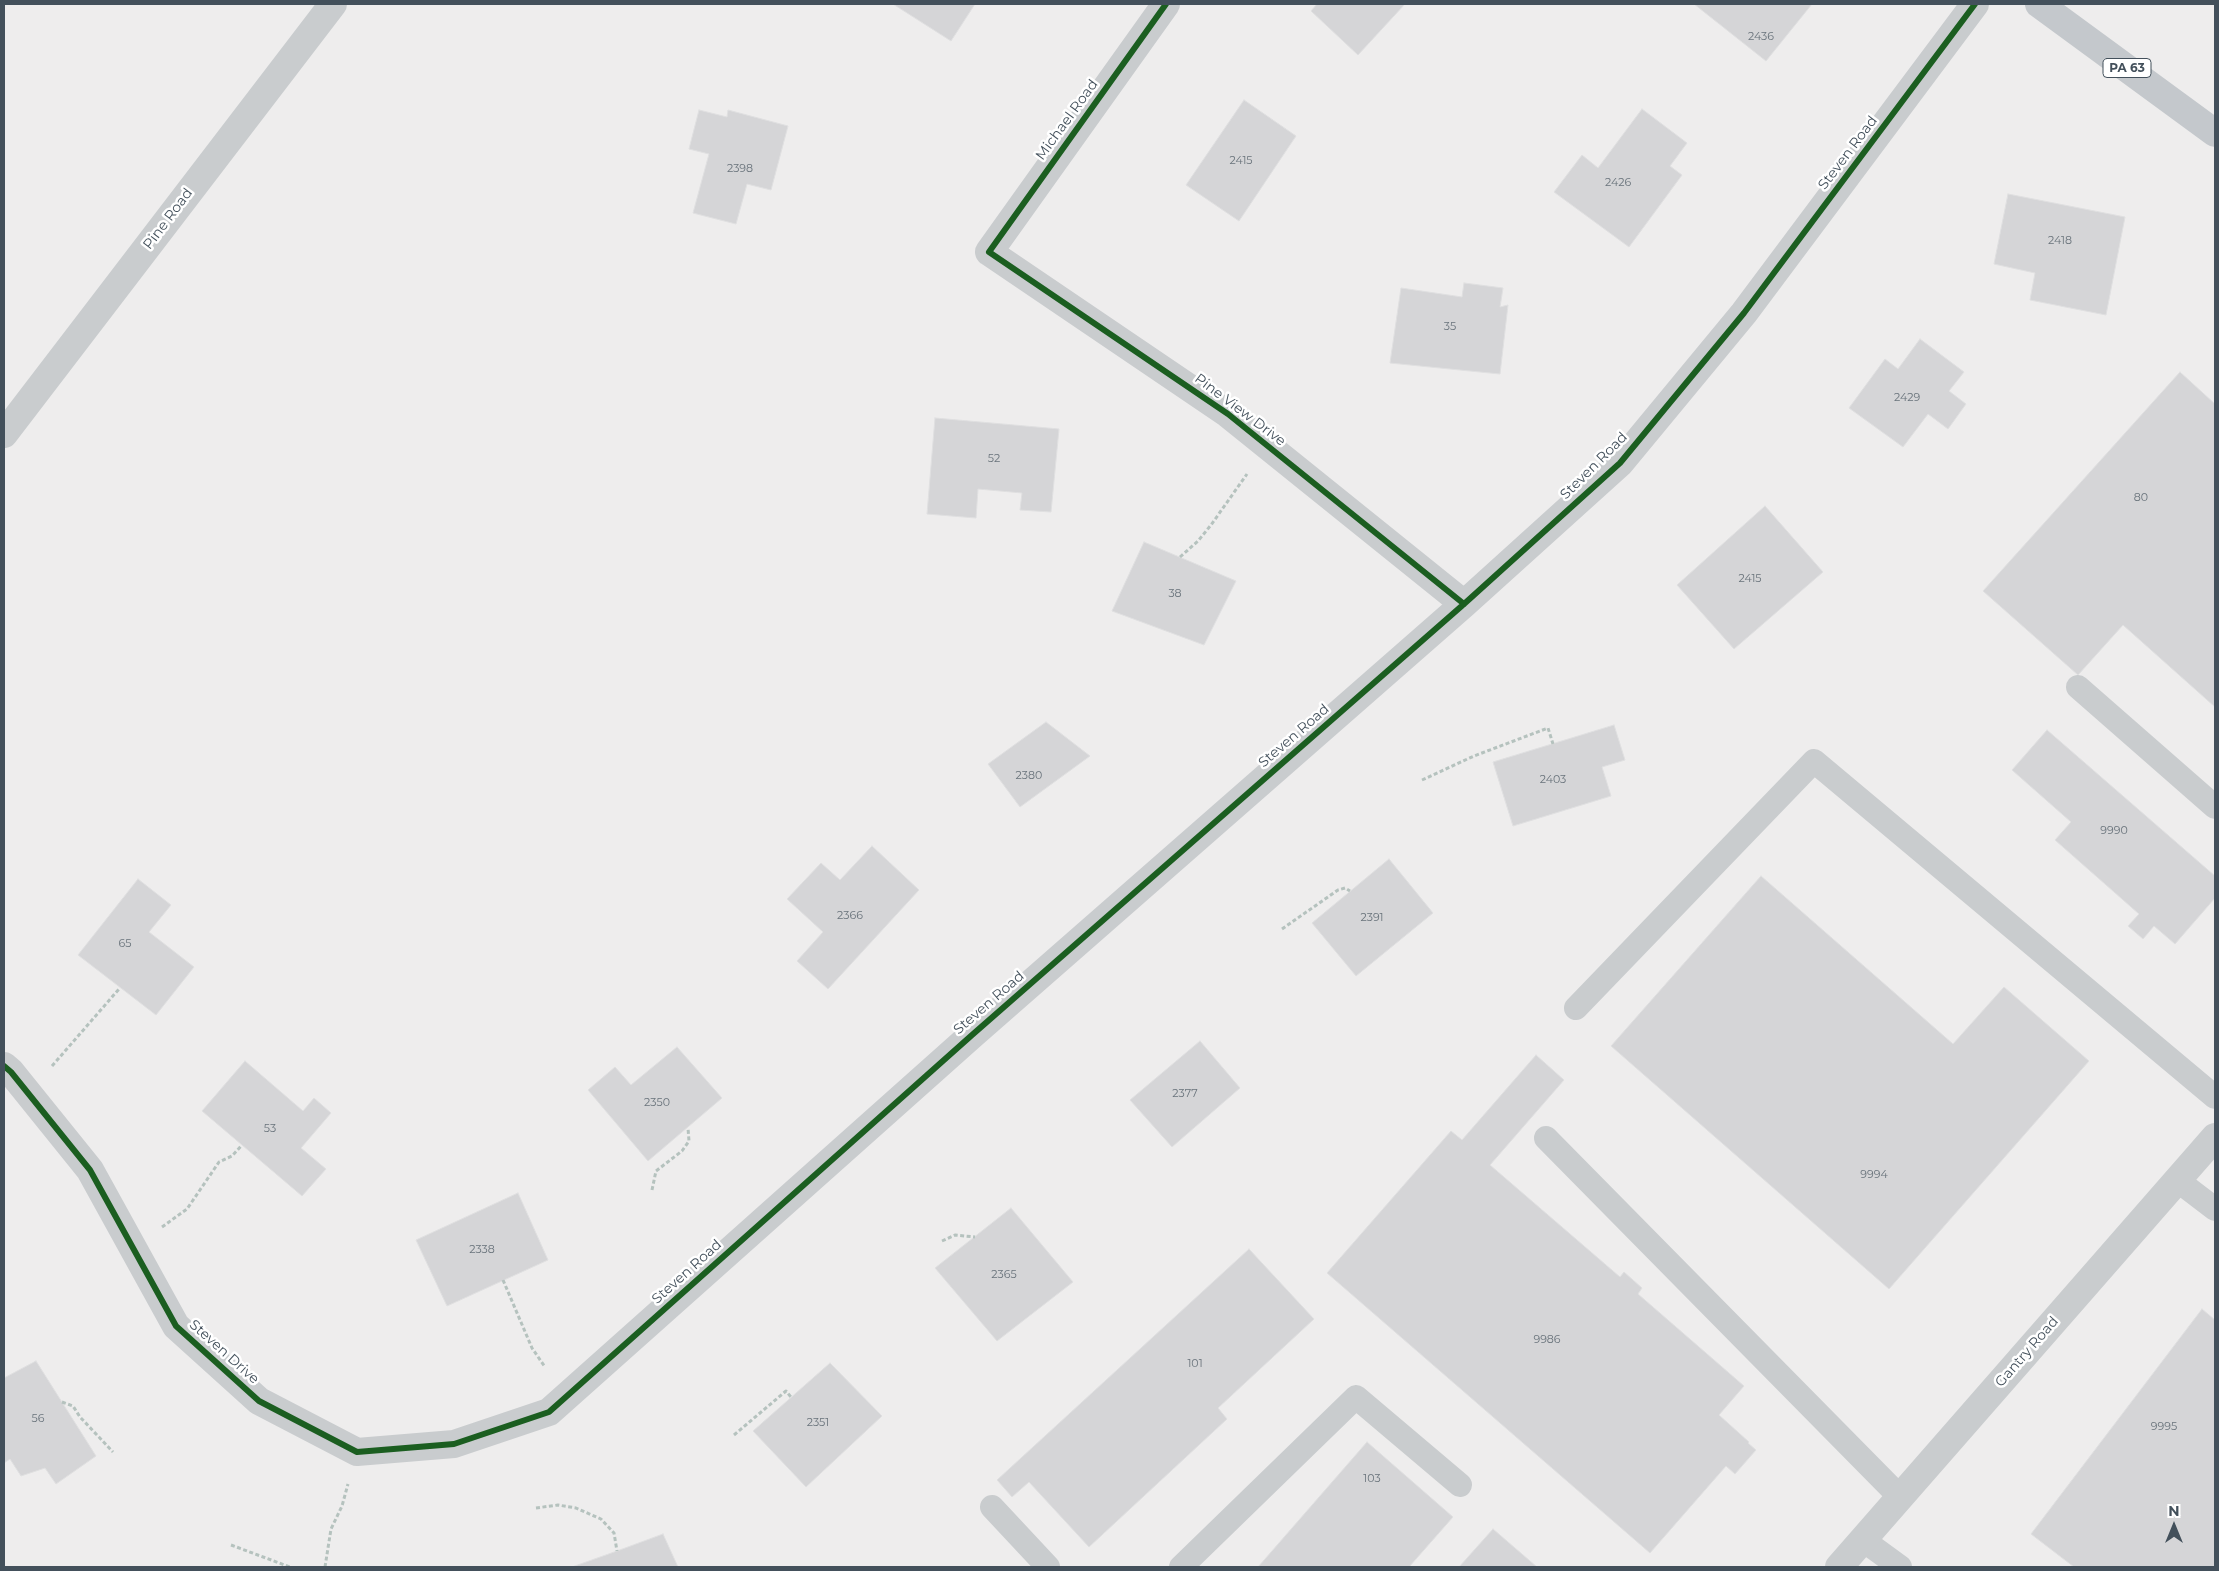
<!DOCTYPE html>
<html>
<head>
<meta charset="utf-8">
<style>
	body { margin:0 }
	#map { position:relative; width:2219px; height:1571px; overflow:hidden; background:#eeeded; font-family:Montserrat,sans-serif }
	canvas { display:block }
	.frame { position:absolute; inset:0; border:5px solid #43505b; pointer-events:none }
	.north { position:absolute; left:2149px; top:1501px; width:50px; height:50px; -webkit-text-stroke:4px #fff; paint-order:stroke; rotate:0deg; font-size:14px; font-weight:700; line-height:20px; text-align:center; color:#43505b }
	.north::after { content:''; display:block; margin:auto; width:18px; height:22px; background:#43505b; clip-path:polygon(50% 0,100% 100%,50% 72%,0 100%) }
</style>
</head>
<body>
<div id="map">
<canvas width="2219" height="1571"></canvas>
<div class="frame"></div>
<div class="north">N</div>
</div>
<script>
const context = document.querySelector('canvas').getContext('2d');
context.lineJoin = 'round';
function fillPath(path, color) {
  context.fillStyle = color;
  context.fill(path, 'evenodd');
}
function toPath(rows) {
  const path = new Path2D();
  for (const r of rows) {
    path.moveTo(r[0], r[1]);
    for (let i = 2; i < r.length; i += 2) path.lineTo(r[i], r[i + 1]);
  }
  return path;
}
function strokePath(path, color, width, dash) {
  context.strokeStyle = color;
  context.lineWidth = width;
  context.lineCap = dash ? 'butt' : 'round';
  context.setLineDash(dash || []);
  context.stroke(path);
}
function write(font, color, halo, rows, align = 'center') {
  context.font = font + ' Montserrat,sans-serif';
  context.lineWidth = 5;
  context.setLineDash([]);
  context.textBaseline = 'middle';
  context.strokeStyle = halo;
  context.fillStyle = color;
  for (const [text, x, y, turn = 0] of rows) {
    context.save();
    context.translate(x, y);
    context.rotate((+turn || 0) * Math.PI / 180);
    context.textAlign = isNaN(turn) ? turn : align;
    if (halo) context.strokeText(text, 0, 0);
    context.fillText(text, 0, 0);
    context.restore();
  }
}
const building = toPath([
	[893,4,975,4,951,41,893,4],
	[1317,4,1405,4,1358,55,1311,11,1317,4],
	[1694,4,1812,4,1766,61,1694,4],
	[1244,100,1296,136,1239,221,1186,185,1244,100],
	[1642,109,1687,143,1670,166,1682,175,1629,247,1554,192,1582,155,1598,168,1642,109],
	[699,110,727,117,728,110,788,126,771,190,747,184,736,224,693,213,709,154,689,149,699,110],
	[2008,194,2125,217,2106,315,2030,300,2035,273,1994,264,2008,194],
	[1464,283,1503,288,1500,307,1508,305,1500,374,1390,363,1401,288,1462,297,1464,283],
	[1920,339,1964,372,1949,391,1966,404,1948,429,1928,414,1903,447,1849,408,1885,359,1898,369,1920,339],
	[2180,372,2215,404,2215,707,2123,625,2078,675,1983,591,2180,372],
	[935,418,1059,429,1051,512,1020,510,1022,493,978,489,976,518,927,514,935,418],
	[1765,506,1823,572,1734,649,1677,585,1765,506],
	[1144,542,1236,581,1204,645,1112,611,1144,542],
	[1046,722,1090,756,1020,807,988,764,1046,722],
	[1614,725,1625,760,1602,767,1611,796,1513,826,1493,762,1614,725],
	[2047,730,2215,876,2215,898,2175,944,2154,926,2143,939,2128,926,2139,914,2055,840,2071,822,2012,770,2047,730],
	[872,846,919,890,828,989,797,961,823,932,787,899,821,863,840,880,872,846],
	[1389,859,1433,913,1356,976,1312,923,1389,859],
	[1761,876,1953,1044,2004,987,2089,1061,1889,1289,1611,1046,1761,876],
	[138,879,171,905,149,932,194,967,156,1015,78,955,138,879],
	[1200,1041,1240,1088,1172,1147,1130,1100,1200,1041],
	[677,1047,722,1098,648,1161,588,1090,615,1067,631,1085,677,1047],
	[1536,1055,1564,1080,1490,1165,1620,1277,1624,1272,1642,1288,1638,1294,1744,1386,1719,1415,1749,1442,1748,1443,1756,1450,1735,1474,1726,1466,1650,1553,1327,1273,1451,1131,1462,1140,1536,1055],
	[245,1061,303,1111,314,1098,331,1113,301,1148,326,1169,302,1196,202,1111,245,1061],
	[518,1193,548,1260,447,1306,416,1240,518,1193],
	[1011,1208,1073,1282,997,1341,935,1268,1011,1208],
	[1249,1249,1314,1319,1218,1408,1227,1419,1089,1547,1029,1482,1012,1497,997,1480,1249,1249],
	[2202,1309,2215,1320,2215,1567,2074,1567,2031,1534,2202,1309],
	[36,1361,96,1456,56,1484,45,1468,21,1476,10,1459,4,1463,4,1378,36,1361],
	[830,1363,882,1416,806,1487,753,1431,830,1363],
	[1367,1442,1453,1517,1409,1567,1258,1567,1367,1442],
	[1493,1529,1537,1567,1459,1567,1493,1529],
	[663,1534,678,1567,572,1567,617,1551,663,1534]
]);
const path = toPath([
	[1180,557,1198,541,1211,525,1247,474],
	[1422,780,1474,756,1548,728,1553,744],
	[1282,929,1338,890,1345,888,1350,891],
	[52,1066,119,989],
	[652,1190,656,1171,682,1151,689,1141,688,1128],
	[162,1227,187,1209,219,1162,232,1156,242,1145],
	[942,1241,955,1235,975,1237],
	[503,1280,532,1348,545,1367],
	[62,1402,73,1406,80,1417,113,1452],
	[734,1435,786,1391,791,1397],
	[536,1508,558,1505,576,1508,601,1519,614,1533,617,1551],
	[231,1545,290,1567],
	[325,1567,331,1529,342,1506,348,1484]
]);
const service = toPath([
	[2078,687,2215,807],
	[1576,1008,1814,761,2215,1097],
	[1546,1138,1900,1497],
	[2177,1180,2215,1209],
	[992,1507,1048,1567],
	[1863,1540,1900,1567],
	[1181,1567,1356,1397,1460,1485]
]);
const minor = toPath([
	[1166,4,989,252,1228,414,1464,604],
	[4,1066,11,1072,90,1170,176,1326,259,1401,357,1452,454,1444,549,1412,972,1035,1464,604,1620,463,1744,313,1975,4],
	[1839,1567,2215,1137]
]);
const tertiary = toPath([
	[4,434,333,4]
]);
const primary = toPath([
	[2039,4,2215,133]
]);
const cycleway = toPath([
	[1166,4,989,252,1228,414,1464,604],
	[4,1066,11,1072,90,1170,176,1326,259,1401,357,1452,454,1444,549,1412,972,1035,1464,604,1620,463,1744,313,1975,4]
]);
const numberNames = [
	["2436",1761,37],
	["2415",1241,161],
	["2398",740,169],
	["2426",1618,183],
	["2418",2060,241],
	["35",1450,327],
	["2429",1907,398],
	["52",994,459],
	["80",2141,498],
	["2415",1750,579],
	["38",1175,594],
	["2380",1029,776],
	["2403",1553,780],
	["9990",2114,831],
	["2366",850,916],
	["2391",1372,918],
	["65",125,944],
	["2377",1185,1094],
	["2350",657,1103],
	["53",270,1129],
	["9994",1874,1175],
	["2338",482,1250],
	["2365",1004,1275],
	["9986",1547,1340],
	["101",1195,1364],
	["56",38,1419],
	["2351",818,1423],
	["9995",2164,1427],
	["103",1372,1479]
];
const shields = [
	[2127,68,48]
];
const shieldNames = [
	["PA 63",2127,68]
];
const streetNames = [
	["Michael Road",1067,120,-54],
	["Steven Road",1848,153,-53],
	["Pine Road",168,219,-53],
	["Pine View Drive",1240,410,37],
	["Steven Road",1594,466,-45],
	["Steven Road",1294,736,-41],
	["Steven Road",989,1003,-41],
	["Steven Road",687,1272,-42],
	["Steven Drive",224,1352,42],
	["Gantry Road",2027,1352,-49]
];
fillPath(building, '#d5d5d7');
strokePath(building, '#dfdfe0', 1);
strokePath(path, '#b5c2be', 3, [4, 2.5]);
strokePath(service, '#c9ccce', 24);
strokePath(minor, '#c9ccce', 28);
strokePath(tertiary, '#c9ccce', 28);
strokePath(primary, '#c4c8cc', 28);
strokePath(cycleway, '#1b5e20', 6);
write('11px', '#69737b', null, numberNames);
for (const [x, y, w] of shields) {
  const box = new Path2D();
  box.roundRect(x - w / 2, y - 9.5, w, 19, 4);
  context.fillStyle = '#fff';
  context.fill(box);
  strokePath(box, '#43505b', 1);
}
write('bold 12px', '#43505b', null, shieldNames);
write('14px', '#43505b', '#fff', streetNames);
</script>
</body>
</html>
